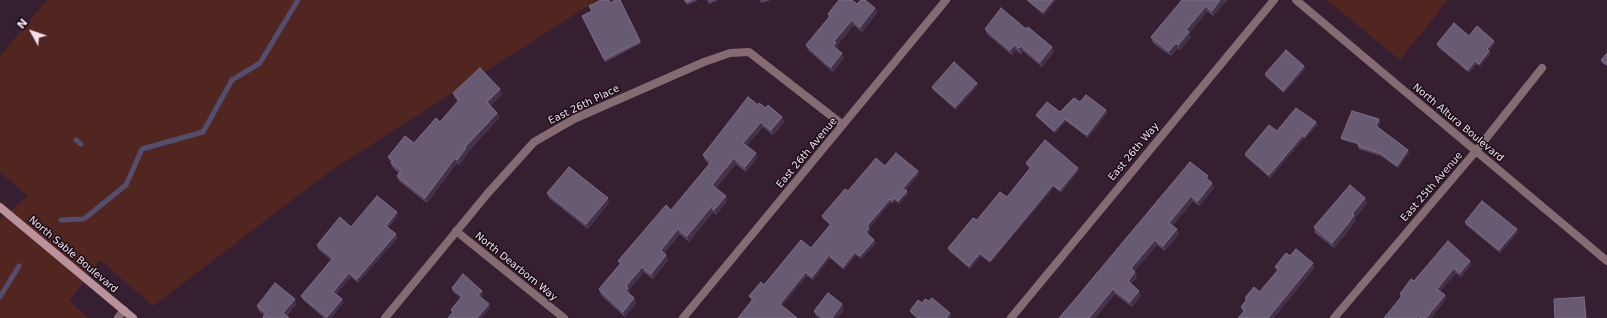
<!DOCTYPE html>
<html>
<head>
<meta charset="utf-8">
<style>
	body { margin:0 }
	#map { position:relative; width:1607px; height:318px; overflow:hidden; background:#371f32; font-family:"DejaVu Sans",sans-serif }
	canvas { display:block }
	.north { position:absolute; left:12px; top:12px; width:40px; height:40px; -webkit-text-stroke:3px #180d16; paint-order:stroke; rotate:310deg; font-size:11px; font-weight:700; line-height:16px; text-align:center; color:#f2e1ed }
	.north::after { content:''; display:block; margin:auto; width:14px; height:18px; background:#f2e1ed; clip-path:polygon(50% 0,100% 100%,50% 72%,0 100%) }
</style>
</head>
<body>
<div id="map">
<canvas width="1607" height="318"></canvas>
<div class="north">N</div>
</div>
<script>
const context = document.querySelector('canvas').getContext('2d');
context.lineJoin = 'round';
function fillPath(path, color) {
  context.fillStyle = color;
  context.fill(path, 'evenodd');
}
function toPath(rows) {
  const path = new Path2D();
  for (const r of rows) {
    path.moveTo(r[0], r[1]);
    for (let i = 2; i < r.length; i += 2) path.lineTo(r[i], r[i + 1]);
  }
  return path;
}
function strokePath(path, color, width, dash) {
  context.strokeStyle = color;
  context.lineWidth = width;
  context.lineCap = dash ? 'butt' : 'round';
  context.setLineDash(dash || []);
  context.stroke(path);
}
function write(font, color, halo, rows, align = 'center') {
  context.font = font + ' "DejaVu Sans",sans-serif';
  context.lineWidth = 3;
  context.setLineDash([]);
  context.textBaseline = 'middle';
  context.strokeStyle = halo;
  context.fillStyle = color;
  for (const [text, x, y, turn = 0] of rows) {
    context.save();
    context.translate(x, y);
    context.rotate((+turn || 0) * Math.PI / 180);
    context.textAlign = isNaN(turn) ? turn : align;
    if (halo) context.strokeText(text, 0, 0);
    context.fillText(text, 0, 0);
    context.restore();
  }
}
const green = toPath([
	[47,0,597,0,332,170,153,306,100,260,69,301,89,318,0,318,0,220,28,196,0,172,0,56],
	[1327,0,1448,0,1400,60]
]);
const stream = toPath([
	[76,140,81,144],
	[61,220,84,219,126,185,142,149,203,132,232,80,260,63,298,0],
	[0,297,19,266]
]);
const street = toPath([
	[1296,0,1607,261],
	[456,231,564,318],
	[118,318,124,310],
	[385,318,488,193,534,142,574,119,704,62,730,53,749,52,843,125],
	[683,318,946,0],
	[1011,318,1274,0],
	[1334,318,1476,151,1542,68]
]);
const secondary = toPath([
	[0,207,133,318]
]);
const wall = toPath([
	[684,0,698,0,687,5],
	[707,0,718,0,709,4],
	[760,0,771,0,761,3],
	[1026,0,1056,0,1044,15],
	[1182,0,1227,0,1213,16,1207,11,1189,34,1191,37,1180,50,1178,48,1171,56,1153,43,1151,37],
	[610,3,640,41,641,43,605,62,582,16,592,11,589,6],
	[857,4,875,8,877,13,862,32,854,25,837,45,838,48,837,49,844,58,833,72,808,50,806,45,829,17,828,14],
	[985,29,1026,29,1052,47,1054,52,1042,67,1023,51,1021,54,1016,50,1012,55,987,34],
	[1469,36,1495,43,1489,51,1490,54,1480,66,1476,64,1469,73,1438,47,1437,44],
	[1607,53,1607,66,1602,63,1601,60],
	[1304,66,1305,69,1284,93,1266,77,1265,74],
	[977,83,978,85,956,110,933,90,932,87],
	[500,89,502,95,490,105,497,113,499,118,468,152,468,153,459,165,457,163,427,203,399,181,397,176,399,173,393,168,388,157,414,143,440,122,458,102,455,98,453,93],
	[1080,102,1107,113,1088,138,1066,121,1055,133,1037,117,1036,115,1060,112],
	[758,105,766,108,782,117,784,122,773,135,763,127,746,146,757,158,746,172,736,164,716,188,727,201,716,215,713,212,689,242,680,234,664,253,666,255,668,260,653,279,644,272,629,290,630,293,629,294,634,298,636,303,625,317,601,295,599,289,620,264,618,261,671,210,709,164,705,160,703,155],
	[1379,119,1380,122,1378,127,1408,150,1409,153,1398,168,1381,156,1359,149,1358,146,1359,145,1342,140,1341,138],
	[1316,122,1317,125,1305,139,1304,138,1270,178,1246,157,1245,154,1277,131],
	[1190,162,1212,183,1214,188,1199,206,1193,201,1172,226,1177,229,1179,234,1165,251,1157,245,1134,271,1137,277,1131,284,1141,296,1132,307,1115,294,1095,318,1059,318,1072,303],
	[1026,163,1079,170,1061,193,1054,187,990,263,981,256,970,269,949,251,948,248,977,220,1007,197,1030,168,1027,166],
	[885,166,918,171,919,174,906,189,908,194,899,204,896,201,893,204,891,202,869,228,870,231,868,234,876,243,861,259,856,255,844,270,830,258,813,280,807,276,752,301,751,299,749,296,811,248,830,225,823,219,822,216,848,191],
	[547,193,609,203,588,229,549,198],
	[1365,198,1367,203,1355,218,1356,220,1349,230,1334,248,1315,233,1314,227],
	[398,216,388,228,396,234,397,238,358,283,351,277,336,294,342,299,343,303,331,318,324,318,303,300,301,296,331,260,318,249,317,245,351,227],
	[1465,222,1518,232,1500,253,1466,225],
	[1290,256,1315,268,1243,312,1241,307,1246,301,1245,298,1260,292,1277,271,1275,267],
	[1470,261,1471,265,1461,277,1456,273,1440,291,1445,295,1446,299,1431,318,1384,318,1401,297,1400,294,1414,281],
	[452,288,482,291,483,294,481,297,490,308,452,313,451,310,461,298,453,292],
	[295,299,296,304,287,316,289,318,263,318,263,317,264,315,259,311,257,306],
	[922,303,951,316,949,318,916,318,911,313,910,311],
	[844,310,837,318,819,318,816,316,814,311]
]);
const shadedWall = toPath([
	[1053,0,1056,0,1044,15,1043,12],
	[1220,0,1227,0,1213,16,1212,11],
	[1206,6,1207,11,1189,34,1191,37,1180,50,1178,45,1186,30],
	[875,8,877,13,862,32,860,27],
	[852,20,854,25,837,45,838,48,835,51,833,46,834,41],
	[1494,41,1495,43,1488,52,1487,49],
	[1176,43,1178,48,1171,56,1169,51],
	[1015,45,1016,50,1012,55,1010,50],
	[1021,46,1023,51,1021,54,1019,48],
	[1052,47,1054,52,1042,67,1040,62],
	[1489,51,1490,54,1480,66,1479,64],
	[842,53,844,58,833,72,831,67],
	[1475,61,1476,64,1469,73,1468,70],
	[1304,66,1305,69,1284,93,1283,91],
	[977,83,978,85,956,110,955,107],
	[500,89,502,95,489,107,487,102],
	[1106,110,1107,113,1088,138,1087,135],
	[497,113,499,118,468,152,468,153,459,165,457,160,465,147],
	[782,117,784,122,773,135,771,130],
	[1065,119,1066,121,1055,133,1054,131],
	[1379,119,1380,122,1377,129,1376,126],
	[761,122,763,127,745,148,743,143],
	[1316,122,1317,125,1305,139,1304,137],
	[1303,135,1304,138,1270,178,1269,175],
	[1408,150,1409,153,1398,168,1397,166],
	[756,153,757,158,746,172,745,167],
	[455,158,457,163,427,203,425,198],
	[734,158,736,164,714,190,712,185],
	[1078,168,1079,170,1061,193,1060,190],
	[918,171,919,174,905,191,903,188],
	[1212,183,1214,188,1199,206,1198,201],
	[1053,185,1054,187,990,263,990,261],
	[907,191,908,194,899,204,898,201],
	[726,196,727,201,716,215,714,210],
	[1191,196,1193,201,1171,228,1169,223],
	[608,198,609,203,588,229,586,224],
	[894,198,896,201,893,204,892,201],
	[1365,198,1367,203,1355,218,1356,220,1349,230,1334,248,1332,243,1352,214],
	[890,199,891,202,869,228,870,231,867,235,866,232,867,226],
	[711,207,713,212,689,242,687,236],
	[397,212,398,216,387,229,386,226],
	[678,229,680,234,662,256,661,250],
	[1177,229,1179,234,1165,251,1163,246],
	[1517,229,1518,232,1500,253,1499,250],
	[396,234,397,238,358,283,357,279],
	[874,240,876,243,861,259,860,256],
	[1155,240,1157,245,1133,273,1131,268],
	[855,252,856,255,844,270,843,267],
	[980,253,981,256,970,269,969,266],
	[666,255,668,260,653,279,651,274],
	[829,255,830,258,813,280,812,277],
	[1470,261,1471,265,1461,277,1460,273],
	[1313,263,1315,268,1274,318,1268,318],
	[642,267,644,272,629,290,630,293,628,296,626,291,626,286],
	[1454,268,1456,273,1439,293,1437,289],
	[806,272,807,276,781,307,780,304],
	[1135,272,1137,277,1129,286,1128,281],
	[349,273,351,277,334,296,333,292],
	[1113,289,1115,294,1095,318,1089,318],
	[482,291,483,294,480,299,478,295],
	[1139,291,1141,296,1132,307,1130,302],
	[1445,295,1446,299,1431,318,1426,318],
	[634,298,636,303,625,317,623,312],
	[295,299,296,304,285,318,283,313],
	[342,299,343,303,331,318,327,318,327,317],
	[489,304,490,308,482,318,477,318],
	[842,304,844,310,837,318,832,318],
	[950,313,951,316,949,318,946,318]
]);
const building = toPath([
	[601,0,609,0,610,3,615,0,620,0,640,41,604,59,582,16,592,11,589,6,601,0],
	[685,0,691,0,686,2,685,0],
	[839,0,852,0,857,4,861,0,865,0,875,8,860,27,852,20,834,41,836,43,833,46,842,53,831,67,806,45,830,16,828,14,839,0],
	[1028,0,1053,0,1043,12,1028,0],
	[1182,0,1220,0,1212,11,1206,6,1186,30,1189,32,1178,45,1176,43,1169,51,1151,37,1182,0],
	[1001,8,1026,29,1028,27,1052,47,1040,62,1021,46,1019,48,1015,45,1010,50,985,29,1001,8],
	[1454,23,1469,36,1477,26,1494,41,1487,49,1489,51,1479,64,1475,61,1468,70,1437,44,1454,23],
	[1286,50,1304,66,1283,91,1265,74,1286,50],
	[1607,53,1607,65,1601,60,1607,53],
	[954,62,977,83,955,107,932,87,954,62],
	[480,68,500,89,487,102,497,113,465,147,466,148,457,160,455,158,425,198,397,176,401,170,391,163,393,161,388,157,405,136,414,143,436,118,440,122,459,100,453,93,480,68],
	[1086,95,1106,110,1087,135,1065,119,1054,131,1036,115,1047,102,1060,112,1074,98,1080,102,1086,95],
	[748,97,758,105,759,103,766,108,768,105,782,117,771,130,761,122,743,143,756,153,745,167,734,158,712,185,726,196,714,210,711,207,687,236,678,229,661,250,666,255,651,274,642,267,626,286,628,288,626,291,634,298,623,312,599,289,621,263,618,261,666,205,671,210,711,162,703,155,748,97],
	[1296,108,1316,122,1304,137,1303,135,1269,175,1245,154,1269,125,1277,131,1296,108],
	[1352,111,1379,119,1376,126,1408,150,1397,166,1380,153,1358,146,1359,143,1341,138,1352,111],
	[1045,140,1078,168,1060,190,1053,185,990,261,980,253,969,266,948,248,973,218,977,220,1000,192,1007,197,1031,167,1026,163,1045,140],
	[896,153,918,171,903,188,907,191,898,201,894,198,892,201,890,199,867,226,869,228,866,232,874,240,860,256,855,252,843,267,829,255,812,277,806,272,780,304,797,318,738,318,753,299,749,296,761,282,764,285,801,240,811,248,831,224,822,216,845,189,848,191,876,158,885,166,896,153],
	[1190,162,1208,176,1206,178,1212,183,1198,201,1191,196,1169,223,1177,229,1163,246,1155,240,1131,268,1135,272,1128,281,1139,291,1130,302,1113,289,1089,318,1059,318,1072,303,1190,162],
	[569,167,608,198,586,224,547,193,569,167],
	[1350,185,1365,198,1352,214,1354,215,1347,225,1332,243,1314,227,1350,185],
	[377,196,397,212,386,226,396,234,357,279,349,273,333,292,342,299,327,317,301,296,333,258,317,245,340,217,351,227,377,196],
	[1482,201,1517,229,1499,250,1465,222,1482,201],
	[1448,241,1470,261,1460,273,1454,268,1437,289,1445,295,1426,318,1421,318,1418,315,1416,318,1384,318,1402,296,1400,294,1411,279,1414,281,1448,241],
	[1296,249,1313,263,1268,318,1238,318,1245,310,1241,307,1247,299,1245,298,1254,287,1260,292,1261,290,1279,269,1275,267,1286,253,1290,256,1296,249],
	[463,274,482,291,478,295,489,304,477,318,448,318,453,312,451,310,462,296,452,288,463,274],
	[275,283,295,299,283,313,289,318,264,318,263,317,266,313,257,306,275,283],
	[828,293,842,304,832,318,823,318,814,311,828,293],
	[1584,297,1586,318,1555,318,1554,299,1584,297],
	[932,298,950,313,946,318,919,318,910,311,918,300,922,303,925,299,929,301,932,298]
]);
const streetNames = [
	["East 26th Place",584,105,-26],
	["North Altura Boulevard",1458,123,40],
	["East 26th Way",1134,152,-50],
	["East 26th Avenue",807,153,-50],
	["East 25th Avenue",1432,187,-49],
	["North Sable Boulevard",73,255,40],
	["North Dearborn Way",516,267,39]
];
fillPath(green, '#512621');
strokePath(stream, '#544d6d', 5);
strokePath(street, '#856c72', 8);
strokePath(secondary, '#ba929c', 8);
fillPath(wall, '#584964');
fillPath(shadedWall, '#44324a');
fillPath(building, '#685a73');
strokePath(building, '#7e6f86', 1);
write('10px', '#f2e1ed', '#180d16', streetNames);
</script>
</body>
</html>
